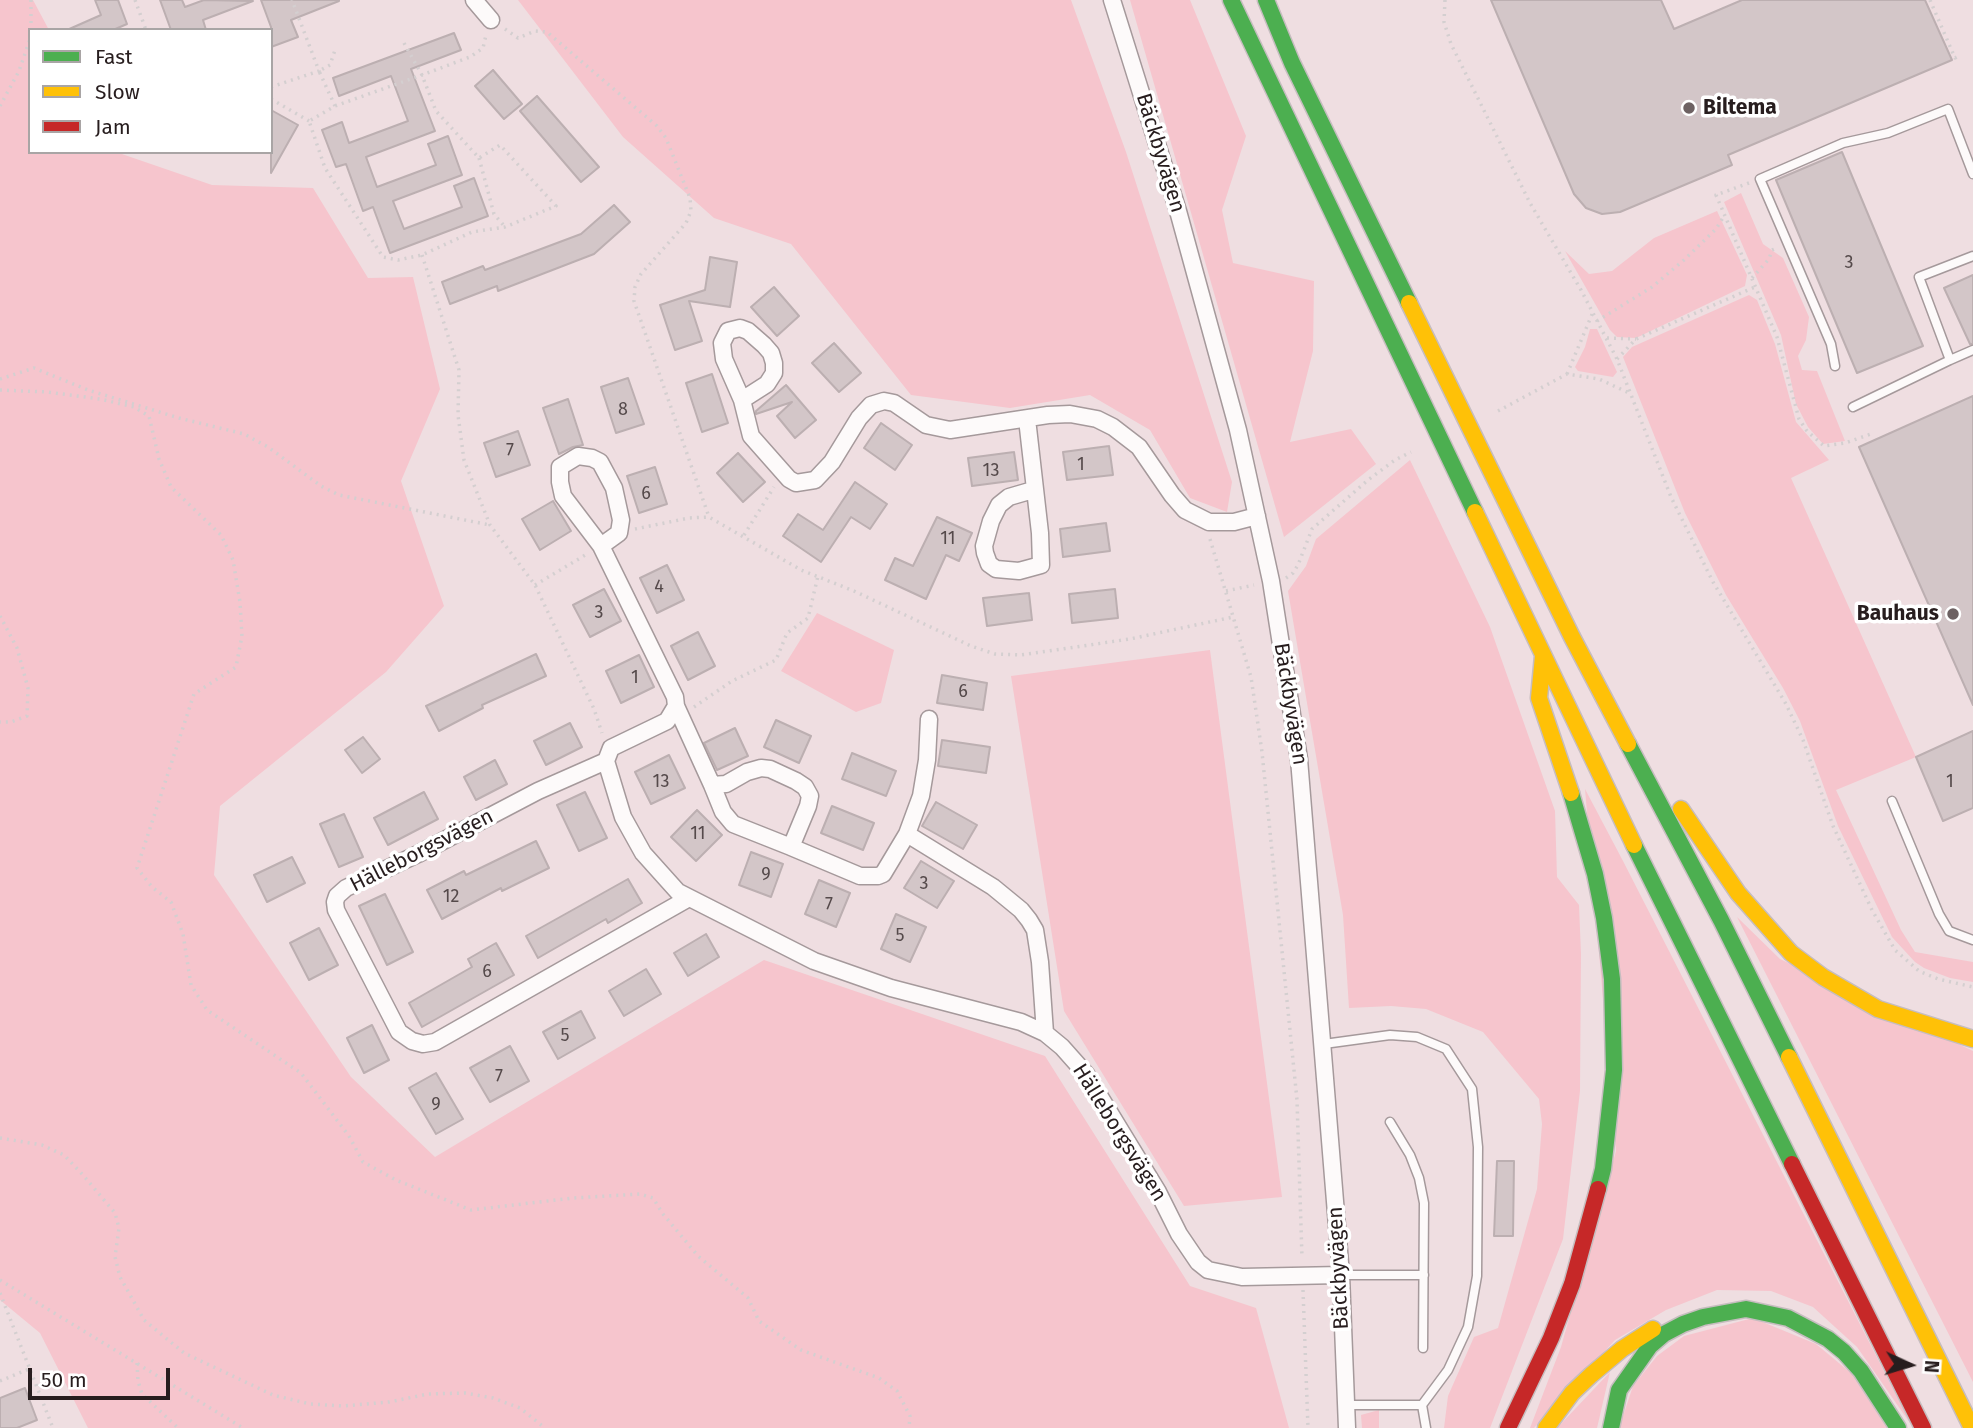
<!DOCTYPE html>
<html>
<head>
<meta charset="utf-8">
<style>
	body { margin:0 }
	#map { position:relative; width:1973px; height:1428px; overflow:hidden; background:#efdee1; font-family:"Fira Sans",sans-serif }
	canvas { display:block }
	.legend { position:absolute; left:28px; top:28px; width:245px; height:126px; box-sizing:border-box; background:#fff; border:2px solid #a9a5a5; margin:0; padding:9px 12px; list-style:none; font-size:21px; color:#271d1e }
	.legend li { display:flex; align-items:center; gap:14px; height:35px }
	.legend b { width:35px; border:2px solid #a9a5a5 }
	.north { position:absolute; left:1875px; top:1330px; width:70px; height:70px; -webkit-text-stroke:5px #fff; paint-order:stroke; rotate:94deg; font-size:19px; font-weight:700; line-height:28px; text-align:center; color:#271d1e }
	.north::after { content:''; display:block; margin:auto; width:24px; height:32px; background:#271d1e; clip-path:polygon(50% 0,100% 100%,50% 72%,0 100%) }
	.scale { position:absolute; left:28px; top:1368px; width:142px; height:32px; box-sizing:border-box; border:4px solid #271d1e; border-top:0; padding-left:9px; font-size:21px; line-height:24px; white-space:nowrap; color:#271d1e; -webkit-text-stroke:5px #fff; paint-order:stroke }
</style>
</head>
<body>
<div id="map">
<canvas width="1973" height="1428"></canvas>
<ul class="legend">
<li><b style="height:9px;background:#4caf50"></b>Fast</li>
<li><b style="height:9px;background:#ffc107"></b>Slow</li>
<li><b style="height:9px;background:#c62828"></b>Jam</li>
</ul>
<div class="north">N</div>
<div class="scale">50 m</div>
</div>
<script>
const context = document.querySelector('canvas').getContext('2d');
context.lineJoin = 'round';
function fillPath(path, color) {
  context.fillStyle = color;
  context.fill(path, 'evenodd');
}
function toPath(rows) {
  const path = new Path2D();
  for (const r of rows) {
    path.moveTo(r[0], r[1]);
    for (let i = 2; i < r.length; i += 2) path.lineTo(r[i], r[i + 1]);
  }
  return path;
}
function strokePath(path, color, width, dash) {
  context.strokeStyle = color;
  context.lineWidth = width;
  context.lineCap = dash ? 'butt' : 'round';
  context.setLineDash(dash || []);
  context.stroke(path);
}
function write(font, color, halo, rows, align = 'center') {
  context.font = font + ' "Fira Sans",sans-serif';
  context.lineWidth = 7;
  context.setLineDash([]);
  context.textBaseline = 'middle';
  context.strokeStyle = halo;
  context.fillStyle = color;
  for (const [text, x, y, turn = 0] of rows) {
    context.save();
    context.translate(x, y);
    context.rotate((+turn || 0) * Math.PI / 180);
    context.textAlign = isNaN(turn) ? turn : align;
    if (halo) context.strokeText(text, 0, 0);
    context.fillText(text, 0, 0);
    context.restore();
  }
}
const green = toPath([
	[0,0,33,0,49,30,30,30,30,152,116,152,212,185,313,188,368,278,413,277,440,389,401,481,444,606,386,672,220,806,214,875,351,1077,435,1157,764,960,1045,1056,1190,1286,1256,1308,1289,1428,88,1428,40,1333,0,1300],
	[518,0,1071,0,1126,152,1232,482,1227,512,1190,498,1150,430,1090,395,1010,408,911,395,791,244,714,218,623,137],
	[1130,0,1190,0,1246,136,1222,210,1233,263,1314,281,1313,351,1290,442,1351,429,1376,464,1284,537],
	[1741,193,1763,244,1783,258,1809,317,1806,340,1798,356,1802,370,1817,371,1845,441,1823,444,1808,427,1796,404,1781,335,1724,202],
	[1717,211,1747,275,1745,286,1636,338,1617,337,1610,330,1565,251,1589,274,1612,271,1654,238],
	[1749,295,1757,300,1775,344,1796,422,1829,460,1791,478,1916,757,1836,790,1901,930,1915,952,1973,962,1973,982,1950,978,1924,968,1915,962,1892,937,1838,826,1800,721,1783,688,1726,595,1685,513,1623,357,1632,347],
	[1590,329,1597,329,1617,372,1613,377,1578,371,1575,367,1585,347],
	[1410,460,1490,627,1555,811,1557,877,1579,905,1581,954,1580,1091,1563,1239,1490,1428,1444,1428,1448,1396,1474,1337,1498,1328,1537,1189,1542,1124,1539,1099,1483,1032,1426,1009,1391,1006,1349,1008,1343,915,1288,591,1306,566,1316,539],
	[817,613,894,650,881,703,856,712,781,671],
	[1210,650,1282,1197,1184,1206,1064,1011,1011,676],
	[1585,789,1623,861,1912,1426,1857,1347,1813,1307,1771,1291,1717,1290,1666,1310,1615,1340,1534,1428,1530,1428,1561,1347,1616,1151],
	[1737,917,1780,959,1973,1051,1973,1382],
	[1753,1318,1816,1344,1851,1373,1887,1428,1619,1428,1633,1386,1657,1356,1684,1336],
	[1610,1372,1597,1428,1557,1428],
	[1379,1410,1379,1428,1362,1428,1361,1415]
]);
const building = toPath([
	[95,0,118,0,127,24,113,30,67,30,101,15,95,0],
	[160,0,182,0,185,7,204,0,253,1,203,20,206,30,171,30,160,0],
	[261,0,339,0,339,1,291,20,298,37,271,47,271,27,261,0],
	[1491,0,1661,0,1674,29,1742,0,1925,0,1952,60,1728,155,1732,165,1620,212,1602,214,1586,208,1574,194,1491,0],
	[454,33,461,50,411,69,435,131,366,157,377,187,436,165,428,144,448,136,462,175,393,201,404,229,462,207,454,186,474,178,488,216,390,253,373,207,363,211,346,164,336,167,322,130,342,122,349,143,408,121,391,76,339,96,333,78,454,33],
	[493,70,522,104,504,119,475,86,493,70],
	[537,96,599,167,581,182,520,111,537,96],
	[271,110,298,125,271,173,271,110],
	[1842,152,1923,346,1857,373,1776,180,1842,152],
	[614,205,630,222,594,254,498,291,497,286,450,304,442,282,483,266,485,270,581,234,614,205],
	[710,257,737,262,730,307,689,301,702,341,675,350,660,305,705,290,710,257],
	[1973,275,1973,344,1970,344,1944,288,1973,275],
	[774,287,799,316,777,336,751,307,774,287],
	[834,343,861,373,839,392,812,363,834,343],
	[712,374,728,423,702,432,686,383,712,374],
	[628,378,644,424,616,433,601,387,628,378],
	[786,385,816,420,795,438,777,416,792,402,756,414,756,411,786,385],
	[1973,396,1973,705,1859,447,1973,396],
	[568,399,583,445,573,447,559,454,543,408,568,399],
	[881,423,912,445,895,470,864,448,881,423],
	[518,431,530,465,496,477,484,443,518,431],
	[1109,446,1113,475,1067,480,1063,452,1109,446],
	[1014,452,1018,480,972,486,968,458,1014,452],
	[738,453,765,482,743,502,717,473,738,453],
	[655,467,667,504,639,513,627,476,655,467],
	[855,482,887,504,870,529,851,517,821,562,783,536,798,514,823,530,855,482],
	[553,501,571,531,540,550,522,519,553,501],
	[937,517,972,533,959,561,946,555,926,599,885,580,895,558,913,566,937,517],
	[1106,523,1110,551,1063,557,1060,529,1106,523],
	[667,565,684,600,657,613,640,578,667,565],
	[604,589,621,621,590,637,573,605,604,589],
	[1115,589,1118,618,1072,623,1069,594,1115,589],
	[1029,593,1032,620,987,626,983,598,1029,593],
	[698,632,715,666,688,680,671,646,698,632],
	[536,654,546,676,482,705,483,708,439,731,426,706,536,654],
	[639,655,654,687,621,703,606,671,639,655],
	[942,675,987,683,983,710,937,703,942,675],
	[776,720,811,736,799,763,764,747,776,720],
	[570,723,582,747,546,765,534,741,570,723],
	[735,728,748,756,717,770,704,743,735,728],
	[1973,731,1973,808,1943,821,1916,757,1973,731],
	[363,737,380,759,362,773,345,750,363,737],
	[942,740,990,747,986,773,938,766,942,740],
	[852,753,896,771,886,796,842,779,852,753],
	[669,755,685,788,651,804,635,772,669,755],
	[495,760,507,784,476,800,464,777,495,760],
	[424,792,438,819,388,845,374,818,424,792],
	[585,792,607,838,579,851,557,805,585,792],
	[936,802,977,825,963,849,922,826,936,802],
	[832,806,874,823,863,850,821,833,832,806],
	[697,810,722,835,696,861,671,837,697,810],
	[344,814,363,857,339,867,320,824,344,814],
	[536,841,549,868,502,891,501,888,442,919,427,890,464,871,466,875,536,841],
	[751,852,783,864,771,897,739,885,751,852],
	[292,857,305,883,267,902,254,875,292,857],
	[921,861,954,881,937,908,904,888,921,861],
	[628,879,642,903,608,923,606,919,538,958,526,936,628,879],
	[819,880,850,893,836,927,805,914,819,880],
	[385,894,413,952,387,965,359,906,385,894],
	[896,914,926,927,910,962,881,949,896,914],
	[319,928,338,965,309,980,290,943,319,928],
	[706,934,719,957,688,976,674,953,706,934],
	[496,943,514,975,422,1027,409,1003,472,967,468,959,496,943],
	[646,969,661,994,624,1016,609,991,646,969],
	[581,1011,595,1038,558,1059,543,1032,581,1011],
	[372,1025,389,1060,364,1073,347,1038,372,1025],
	[510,1046,529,1081,490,1102,470,1068,510,1046],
	[436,1073,463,1119,436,1134,409,1088,436,1073],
	[1497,1161,1514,1161,1513,1236,1494,1236,1497,1161],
	[25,1388,37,1420,17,1428,0,1428,0,1398,25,1388]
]);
const path = toPath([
	[31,0,31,30],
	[135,0,146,30],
	[1445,0,1444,22,1451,44,1530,203,1581,290,1617,359,1671,497,1713,582,1786,704,1803,740,1833,826,1872,910,1895,950,1919,971,1938,979,1973,987],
	[1930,0,1955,58,1959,56],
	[505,29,518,38,535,31,547,32,657,126,666,138,690,198,691,211,686,223,641,274,635,287,634,301,709,517],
	[404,43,422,75,436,111,479,158,500,145,556,206,505,227,472,232,422,255,398,260,383,257,325,168,309,121,335,106,422,75,470,57,483,48,486,35],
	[271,87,319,71,292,0],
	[271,99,309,121],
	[0,106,19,71,30,39],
	[335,106,319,71,330,65,335,50],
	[479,158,494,214,505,227],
	[1749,183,1716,195,1777,337,1799,419,1807,431,1824,446,1845,443,1871,434],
	[422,255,459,370,458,415,464,460,490,525,535,585,594,709,602,733],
	[1752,278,1769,259,1772,250,1777,248],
	[1597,321,1652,287,1684,260,1716,229,1724,216],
	[1607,338,1636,339],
	[1617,359,1636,339,1755,287],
	[1567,374,1593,312],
	[0,379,34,368,88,390,179,418,244,434,268,447,321,486,339,495,490,525],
	[0,390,47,392,100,399,134,407,149,416,159,459,171,487,221,535,233,560,240,602,242,636,236,667,194,694,137,868,152,887,171,902,183,934,191,985,207,1010,301,1073,349,1136,363,1162,396,1180,471,1210,573,1198,640,1194,653,1198,663,1214,698,1256,748,1298,759,1321,801,1350,879,1378,897,1391,910,1416,909,1428],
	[1498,411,1567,374,1599,379,1629,393],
	[635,529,689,518,709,517,801,570,854,591,971,646,995,654,1021,655,1130,639,1233,617],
	[744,535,774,487],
	[1210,539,1251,677,1262,752,1297,1100,1302,1258],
	[1286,578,1293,573,1298,565,1312,529,1368,480,1395,460,1411,452],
	[535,585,587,554],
	[1226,591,1254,585],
	[0,616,17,648,28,688,27,716,11,722,0,722],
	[694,707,732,681,776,660,787,633,808,618,818,576],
	[0,1138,42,1145,64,1155,83,1175,115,1213,119,1228,115,1257,120,1277,144,1320,184,1353,273,1395,310,1404,343,1406,389,1402,428,1394,465,1393,493,1398,520,1408,545,1428],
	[0,1280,243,1428],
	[1303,1290,1308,1428],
	[0,1293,53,1428],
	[137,1363,138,1381,142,1394,178,1428],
	[0,1381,29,1369]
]);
const lane = toPath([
	[1950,360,1973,350],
	[1835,366,1831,344,1760,179,1843,143,1888,133,1948,109,1973,174],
	[1853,407,1950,360,1919,277,1973,256],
	[1892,801,1939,914,1949,931,1973,940],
	[1324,1044,1390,1035,1417,1037,1446,1049,1472,1089,1478,1147,1477,1276,1468,1327,1448,1370,1422,1405,1346,1405],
	[1390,1122,1410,1155,1419,1178,1424,1203,1423,1348],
	[1341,1275,1424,1275],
	[1422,1405,1426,1428]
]);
const street = toPath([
	[474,0,491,20],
	[1112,0,1178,211,1238,430,1271,581,1299,759,1341,1275,1347,1428],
	[742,400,724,359,722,343,728,331,740,328,748,331,764,345,771,353,774,363,774,373,767,384,742,400,751,436,789,479,796,483,815,480,832,462,859,418,871,405,884,401,894,403,926,425,950,430,1048,415,1070,414,1097,419,1113,427,1139,447,1172,495,1185,510,1209,522,1234,522,1257,516],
	[1027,419,1040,533,1041,565,1019,571,996,569,989,564,985,553,984,546,991,521,999,505,1009,497,1033,490],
	[601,546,619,533,621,520,614,488,600,462,592,458,578,456,560,467,560,482,563,496,601,546,675,697,676,706,712,785],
	[606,761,611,748,667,721,676,706],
	[907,834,993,887,1021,910,1029,920,1035,930,1040,962,1045,1033],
	[791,847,733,824,723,812,712,785,726,784,747,772,761,768,770,769,796,781,805,787,810,796,808,806,791,847,860,876,878,876,883,874,907,834,921,796,927,760,929,719],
	[689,898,435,1042,423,1044,412,1041,399,1032,336,910,335,902,337,896,346,888,418,854,538,791,606,761,623,817,643,853,678,892,814,961,891,988,1021,1022,1045,1033,1062,1047,1086,1074,1158,1192,1179,1234,1198,1262,1208,1270,1242,1277,1341,1275]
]);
const fast = toPath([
	[1231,0,1475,512],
	[1266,0,1292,63,1409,303],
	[1628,744,1721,920,1789,1057],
	[1571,793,1595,874,1604,918,1612,979,1614,1070,1603,1169,1598,1189],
	[1634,845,1792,1164],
	[1611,1428,1619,1390,1650,1346,1664,1334,1683,1324,1703,1317,1746,1309,1788,1318,1828,1339,1844,1352,1861,1371,1898,1428]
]);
const slow = toPath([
	[1409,303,1572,637,1628,744],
	[1475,512,1634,845],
	[1543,656,1539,698,1571,793],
	[1681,809,1738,893,1791,953,1823,977,1878,1009,1973,1039],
	[1789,1057,1972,1428],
	[1546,1428,1572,1393,1591,1375,1622,1349,1653,1329]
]);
const jam = toPath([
	[1792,1164,1923,1428],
	[1508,1428,1551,1338,1572,1284,1598,1189]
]);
const markers = [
	[1689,108,7,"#6d6162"],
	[1953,614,7,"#6d6162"]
];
const numberNames = [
	["3",1849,263],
	["8",623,410],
	["7",510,451],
	["1",1081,465],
	["13",991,471],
	["6",646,494],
	["11",948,539],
	["4",659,587],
	["3",599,613],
	["1",635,678],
	["6",963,692],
	["13",661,782],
	["1",1950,782],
	["11",698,834],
	["9",766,875],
	["3",924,884],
	["12",451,897],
	["7",829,905],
	["5",900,936],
	["6",487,972],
	["5",565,1036],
	["7",499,1077],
	["9",436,1105]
];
const poiNames = [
	["Biltema",1703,108],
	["Bauhaus",1939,614,"right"]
];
const streetNames = [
	["Bäckbyvägen",1160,153,73],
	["Bäckbyvägen",1290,704,81],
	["Hälleborgsvägen",422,851,-27],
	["Hälleborgsvägen",1119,1133,58],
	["Bäckbyvägen",1339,1268,-93]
];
fillPath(green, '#f6c5cd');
fillPath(building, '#d3c6c8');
strokePath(building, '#bcafb1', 2);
strokePath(lane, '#a5999b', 11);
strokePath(street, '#a5999b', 19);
strokePath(fast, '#c6bdbf', 19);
strokePath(slow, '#c6bdbf', 19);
strokePath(jam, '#c6bdbf', 19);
strokePath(path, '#d4cfd0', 3.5, [2, 5]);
strokePath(lane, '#fdfafa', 8);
strokePath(street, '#fdfafa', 16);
strokePath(fast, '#4caf50', 16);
strokePath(slow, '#ffc107', 16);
strokePath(jam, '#c62828', 16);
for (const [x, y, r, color] of markers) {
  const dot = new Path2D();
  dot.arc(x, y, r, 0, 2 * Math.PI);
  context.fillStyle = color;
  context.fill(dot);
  strokePath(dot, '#fff', 2.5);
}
write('18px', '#554a4b', null, numberNames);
write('bold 21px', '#271d1e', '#fff', poiNames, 'left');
write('21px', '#271d1e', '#fff', streetNames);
</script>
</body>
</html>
